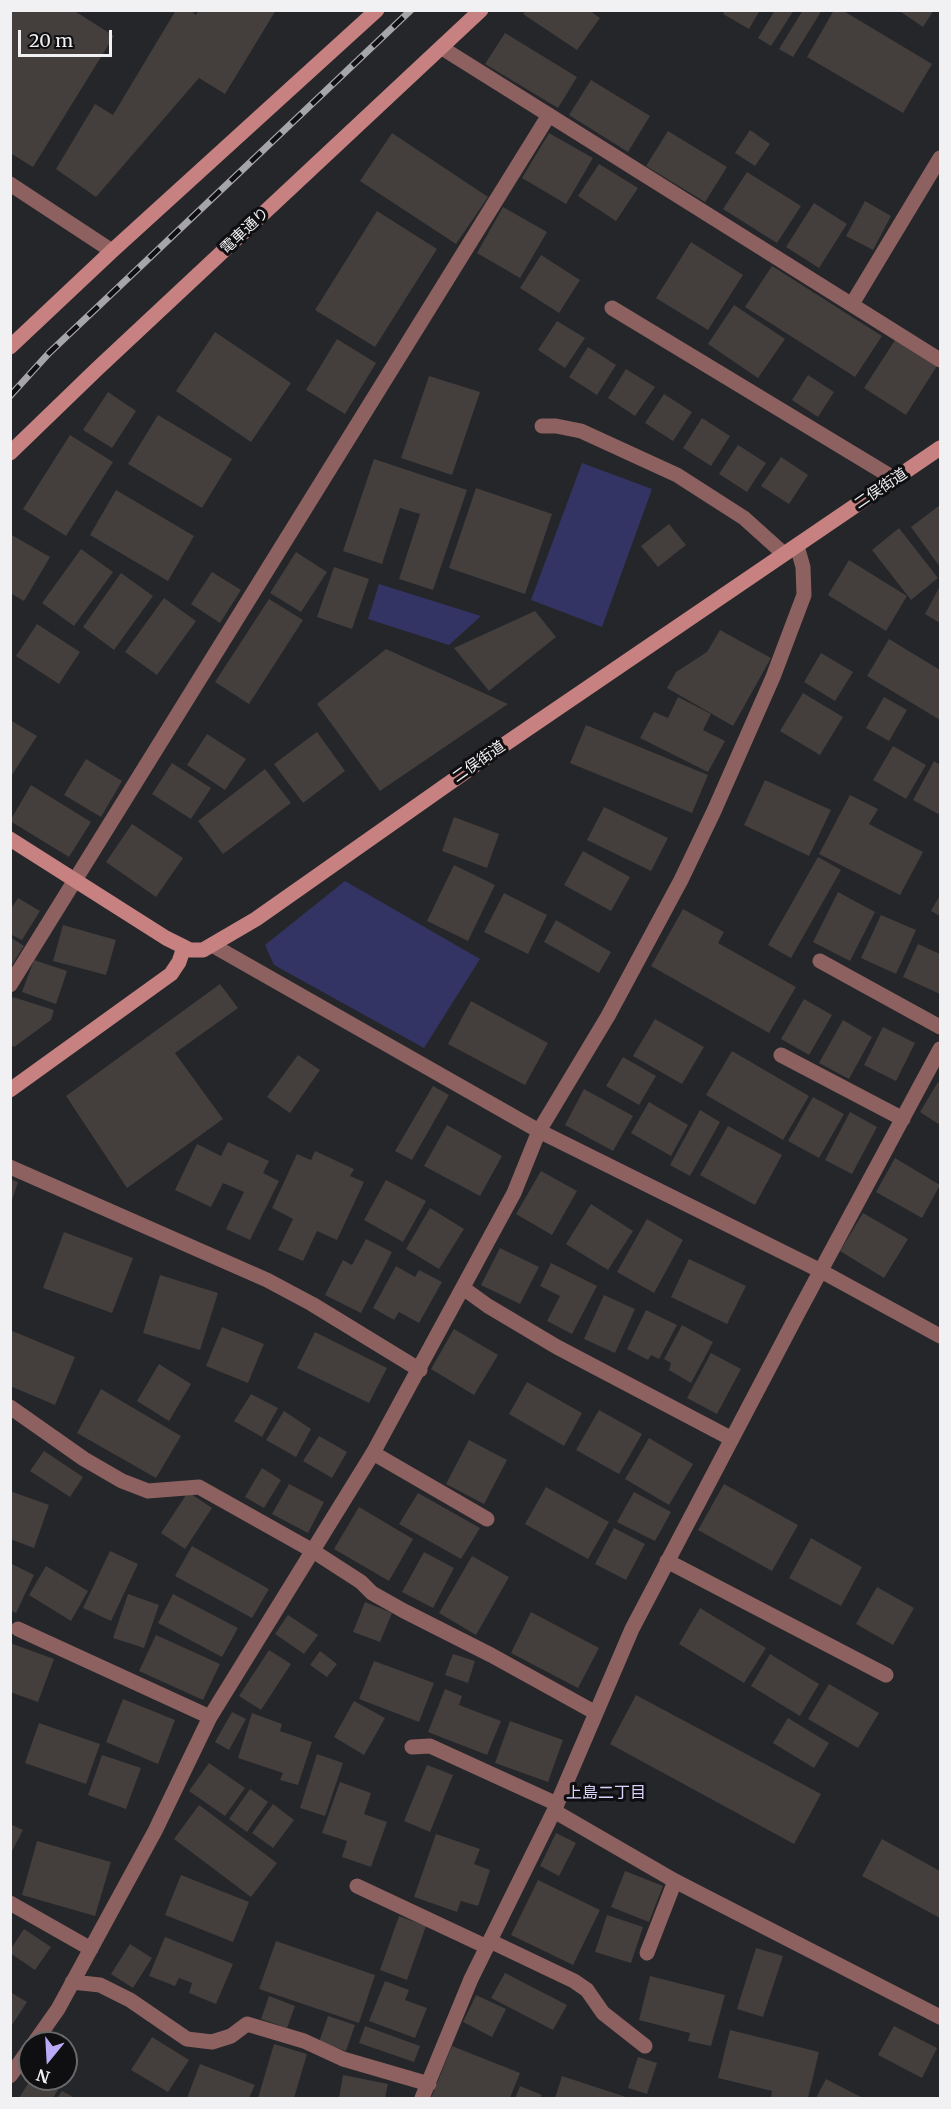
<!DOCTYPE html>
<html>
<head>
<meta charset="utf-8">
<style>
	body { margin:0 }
	#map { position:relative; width:951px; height:2109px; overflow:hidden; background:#25262a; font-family:Merriweather,serif }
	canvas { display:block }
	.frame { position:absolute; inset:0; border:12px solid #f1f1f4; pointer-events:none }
	.north { position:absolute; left:18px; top:2031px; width:60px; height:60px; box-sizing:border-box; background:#0f0f11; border:2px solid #69696c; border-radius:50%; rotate:198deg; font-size:16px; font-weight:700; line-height:24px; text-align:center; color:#f1f1f4 }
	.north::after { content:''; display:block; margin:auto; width:21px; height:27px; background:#bbaaf6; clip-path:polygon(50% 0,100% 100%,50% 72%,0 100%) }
	.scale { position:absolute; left:18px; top:30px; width:94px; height:27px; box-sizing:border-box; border:3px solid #f1f1f4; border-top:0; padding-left:8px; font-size:18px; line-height:21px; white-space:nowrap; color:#f1f1f4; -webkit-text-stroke:4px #0f0f11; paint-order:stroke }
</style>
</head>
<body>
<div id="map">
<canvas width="951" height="2109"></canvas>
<div class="frame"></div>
<div class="north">N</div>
<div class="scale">20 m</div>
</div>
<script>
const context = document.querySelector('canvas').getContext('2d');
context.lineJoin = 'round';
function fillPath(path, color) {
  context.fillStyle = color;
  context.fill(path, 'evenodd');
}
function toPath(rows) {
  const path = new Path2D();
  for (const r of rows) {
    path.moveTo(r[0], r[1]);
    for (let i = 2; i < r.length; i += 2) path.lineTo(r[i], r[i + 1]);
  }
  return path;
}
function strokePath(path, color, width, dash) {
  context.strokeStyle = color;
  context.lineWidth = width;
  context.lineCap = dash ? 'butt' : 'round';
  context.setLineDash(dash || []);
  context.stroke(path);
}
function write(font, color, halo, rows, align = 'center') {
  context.font = font + ' Merriweather,"Noto Sans JP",serif';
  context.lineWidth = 6;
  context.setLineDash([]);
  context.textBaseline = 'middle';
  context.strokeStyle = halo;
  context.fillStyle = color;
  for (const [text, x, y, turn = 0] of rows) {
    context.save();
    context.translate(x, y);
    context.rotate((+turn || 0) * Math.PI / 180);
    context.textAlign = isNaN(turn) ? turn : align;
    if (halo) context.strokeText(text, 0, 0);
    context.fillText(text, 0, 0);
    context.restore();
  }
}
const green = toPath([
	[582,463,652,489,602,627,531,600],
	[379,584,481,616,449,645,368,619],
	[345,881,480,959,424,1048,274,965,265,945]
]);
const building = toPath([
	[10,10,73,10,114,36,33,167,10,153],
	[176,10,190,10,196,15,199,10,276,10,225,94,199,78,96,197,56,169,95,104,113,115],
	[526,10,589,10,600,18,577,50,523,14],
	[725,10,760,10,749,29,723,14],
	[775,10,794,10,771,46,758,38],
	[803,10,822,10,793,57,779,49],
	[834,10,842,10,932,64,903,113,807,57],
	[898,10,934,10,923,27],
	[505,33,577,77,558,108,485,64],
	[591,80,650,116,628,152,569,115],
	[750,130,770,144,755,166,735,153],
	[668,131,727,167,705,202,646,166],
	[392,133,488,197,456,244,360,181],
	[549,133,593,158,566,204,522,178],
	[599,164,638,188,616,221,578,196],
	[747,172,801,206,777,243,723,209],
	[865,201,891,216,873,250,846,236],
	[814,203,847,224,819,268,786,247],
	[503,207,547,232,520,278,477,253],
	[377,211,437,249,375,347,315,310],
	[691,242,743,275,708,330,656,298],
	[541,255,580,280,559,313,520,288],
	[772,266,882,336,855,377,745,307],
	[734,305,785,339,758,378,708,344],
	[557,321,585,338,565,368,538,350],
	[215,332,291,383,251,442,176,391],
	[337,339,376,363,345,414,306,390],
	[895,340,937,366,906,415,864,388],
	[588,347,616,365,597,395,569,377],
	[626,369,655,387,635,416,608,398],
	[808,375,834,392,818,417,792,400],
	[429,376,480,392,452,475,401,458],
	[108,392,136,411,112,448,83,430],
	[664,394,692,412,673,441,645,423],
	[158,415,232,459,202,508,128,464],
	[702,418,730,436,711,466,683,448],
	[70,435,113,462,66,536,23,509],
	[738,445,766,463,747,492,719,474],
	[781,457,808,475,789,504,761,486],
	[374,459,467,490,433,590,399,579,420,514,400,508,382,564,343,551],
	[476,488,552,514,525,594,449,568],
	[116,490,194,536,168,581,90,535],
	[940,505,940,567,911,527],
	[669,524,686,545,658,567,641,546],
	[899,528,938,578,911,600,872,550],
	[10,534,50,557,24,601,10,593],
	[81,549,113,572,74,626,42,603],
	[296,552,327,572,301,612,270,593],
	[849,560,907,596,886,631,828,595],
	[334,567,369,579,352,629,317,617],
	[212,572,241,590,220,623,191,604],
	[121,573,153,596,114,650,83,627],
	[940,586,940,623,925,614],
	[164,598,196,621,157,675,125,652],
	[269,599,303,620,249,704,215,682],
	[535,611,556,637,489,691,454,648],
	[37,624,80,652,59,684,16,656],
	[720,630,771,658,733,726,667,688,676,672,707,652],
	[889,639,940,670,940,720,867,676],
	[386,649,508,704,380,791,317,704],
	[821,653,853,672,835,701,804,682],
	[803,693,843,717,820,755,780,731],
	[678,697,711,714,703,730,725,741,708,772,640,738,654,712,668,718],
	[884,697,907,710,889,741,866,728],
	[10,720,37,736,10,778],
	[586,725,708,775,692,813,570,763],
	[317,732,345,771,303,803,274,764],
	[207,734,246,759,225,790,187,765],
	[893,746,926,765,906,799,873,780],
	[86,759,122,781,101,817,64,795],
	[934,761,940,765,940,815,913,800],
	[172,763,211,788,191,819,152,794],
	[265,769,291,803,223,854,198,821],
	[765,780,831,810,809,856,744,825],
	[31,785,91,822,69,857,10,821],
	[850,795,878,809,869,824,923,852,900,895,819,854],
	[604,807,668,838,651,871,587,840],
	[454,817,499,834,487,868,442,851],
	[132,824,183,858,156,897,106,862],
	[583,851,630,877,611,911,564,885],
	[818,857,841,870,791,958,768,945],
	[454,865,495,885,468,941,427,921],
	[838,892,875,912,850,961,813,942],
	[504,893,547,915,528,954,484,932],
	[940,895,940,916,931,911],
	[18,898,40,911,22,940,10,934,10,910],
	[683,909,724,932,718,943,796,987,769,1033,651,966],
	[881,915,916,930,896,974,861,958],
	[556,920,611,952,599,973,544,942],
	[63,925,116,940,106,975,53,961],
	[10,937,24,946,10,968],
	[918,944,940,954,940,994,903,977],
	[34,960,67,971,56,1004,22,992],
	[220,984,238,1008,175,1053,223,1119,127,1188,66,1096],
	[13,997,54,1010,51,1020,14,1047,10,1045,10,1004],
	[804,999,832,1015,809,1055,781,1039],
	[471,1001,548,1043,525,1085,448,1044],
	[655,1019,704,1047,682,1084,633,1056],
	[843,1020,872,1037,849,1079,819,1063],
	[883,1027,915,1043,896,1081,864,1065],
	[732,1051,809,1096,783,1140,706,1095],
	[298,1055,320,1070,290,1113,267,1097],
	[623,1057,656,1076,639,1105,606,1086],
	[938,1082,940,1084,940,1125,920,1112],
	[433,1086,449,1095,412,1160,395,1151],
	[584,1089,633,1116,613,1151,565,1125],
	[813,1097,844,1114,819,1158,788,1141],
	[649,1102,688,1125,671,1156,631,1133],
	[700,1110,720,1122,690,1176,670,1165],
	[850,1112,877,1127,852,1174,825,1160],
	[447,1125,502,1156,480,1196,424,1166],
	[728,1126,782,1155,755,1205,700,1175],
	[228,1142,269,1161,263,1173,279,1181,250,1240,226,1229,244,1192,223,1183,211,1207,175,1190,197,1144,221,1156],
	[315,1151,354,1169,350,1176,364,1182,337,1240,317,1231,303,1261,278,1250,293,1219,272,1208,297,1154,311,1160],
	[895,1158,940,1185,922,1218,876,1192],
	[541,1171,577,1191,552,1235,516,1214],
	[10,1179,18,1182,11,1203,10,1202],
	[386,1180,426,1201,403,1242,364,1220],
	[591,1204,633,1231,608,1270,566,1244],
	[430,1208,464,1229,439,1269,406,1249],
	[863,1213,908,1239,884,1278,840,1251],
	[647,1219,683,1240,654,1293,617,1272],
	[64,1232,133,1258,112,1313,43,1288],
	[366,1239,392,1252,361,1313,325,1295,343,1260,352,1265],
	[500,1248,539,1267,520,1304,481,1285],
	[689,1259,746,1286,727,1324,671,1297],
	[551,1263,597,1286,572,1334,547,1321,560,1296,540,1286],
	[396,1266,415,1277,419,1270,442,1282,419,1323,399,1312,394,1320,373,1308],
	[160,1275,218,1293,200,1350,143,1333],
	[604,1295,635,1309,615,1353,584,1339],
	[646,1310,677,1325,659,1359,651,1355,648,1360,627,1349],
	[682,1325,713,1342,691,1383,669,1370,671,1363,664,1359],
	[222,1327,264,1344,248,1383,206,1366],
	[454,1329,498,1355,474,1395,431,1369],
	[10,1330,75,1357,55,1405,10,1386],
	[315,1332,387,1368,369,1403,297,1368],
	[711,1353,741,1369,717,1414,687,1398],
	[159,1364,191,1384,169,1421,137,1401],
	[527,1382,582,1413,564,1446,509,1414],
	[101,1389,181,1436,156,1478,77,1433],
	[251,1394,278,1408,262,1437,234,1421],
	[599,1410,642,1434,619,1474,576,1450],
	[284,1411,311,1429,296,1457,266,1440],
	[319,1436,347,1452,332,1478,303,1461],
	[649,1438,693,1464,669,1505,625,1479],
	[469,1440,507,1460,484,1504,446,1484],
	[44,1451,83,1477,70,1497,30,1471],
	[262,1468,281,1480,264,1508,245,1497],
	[289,1484,324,1502,308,1533,272,1514],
	[724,1484,798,1525,772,1571,698,1530],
	[546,1487,609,1522,588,1559,525,1524],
	[10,1491,49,1505,34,1548,10,1539],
	[188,1492,212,1508,185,1549,161,1533],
	[634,1492,671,1512,655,1541,617,1522],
	[418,1493,480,1528,461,1559,399,1524],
	[359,1507,413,1539,389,1581,334,1549],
	[614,1528,645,1544,626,1580,595,1564],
	[811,1538,862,1567,841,1606,789,1578],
	[192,1546,269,1589,252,1618,175,1576],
	[110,1551,138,1564,111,1621,83,1608],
	[424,1552,454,1568,433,1608,402,1592],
	[472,1556,509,1577,476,1635,439,1613],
	[10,1563,34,1575,16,1613,10,1610],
	[46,1566,88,1591,71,1621,29,1595],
	[877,1587,914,1608,893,1645,856,1624],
	[128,1594,159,1605,144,1648,113,1638],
	[173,1594,238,1628,222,1657,158,1623],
	[365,1602,392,1613,380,1642,353,1632],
	[700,1608,766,1648,744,1683,679,1644],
	[531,1612,599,1648,578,1688,511,1653],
	[288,1615,318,1635,304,1654,275,1634],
	[156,1635,220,1664,203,1700,139,1671],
	[10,1643,54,1659,38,1702,10,1692],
	[269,1650,291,1664,261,1710,239,1696],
	[320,1651,337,1664,327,1677,310,1665],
	[453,1654,475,1661,468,1683,445,1675],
	[770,1654,819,1684,800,1716,751,1686],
	[374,1661,434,1683,419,1722,359,1699],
	[829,1684,879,1713,858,1748,808,1719],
	[445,1689,462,1696,459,1705,501,1721,487,1755,428,1732],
	[636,1695,821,1794,794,1844,610,1744],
	[123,1699,175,1720,158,1764,106,1742],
	[354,1701,385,1718,364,1755,334,1737],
	[232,1712,246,1719,229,1750,215,1742],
	[252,1713,282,1724,280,1731,312,1742,298,1785,280,1780,283,1773,238,1758],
	[788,1718,829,1743,814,1768,773,1743],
	[510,1721,563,1740,548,1782,495,1763],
	[39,1723,100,1744,86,1784,25,1763],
	[317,1754,343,1763,325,1816,300,1808],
	[102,1755,141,1768,126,1809,88,1795],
	[209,1763,245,1788,225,1816,189,1791],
	[427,1765,453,1775,430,1832,404,1821],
	[340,1782,371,1793,364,1814,387,1822,371,1867,342,1857,347,1841,322,1833],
	[250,1789,268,1802,247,1832,229,1819],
	[273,1804,294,1820,273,1848,252,1833],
	[199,1805,277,1863,251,1897,174,1839],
	[10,1824,23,1830,12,1851,10,1850],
	[556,1833,576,1843,559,1876,540,1866],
	[436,1834,480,1849,474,1864,490,1870,478,1906,461,1901,457,1912,414,1897],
	[882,1839,940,1871,940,1918,862,1876],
	[37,1841,111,1862,95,1916,22,1895],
	[625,1871,663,1886,649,1922,611,1907],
	[181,1875,249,1902,233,1942,165,1915],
	[538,1880,600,1910,573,1965,511,1935],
	[607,1915,643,1927,631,1963,595,1952],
	[399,1916,426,1926,407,1980,380,1970],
	[24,1929,51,1947,35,1970,10,1953,10,1950],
	[165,1937,233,1964,216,2004,189,1993,192,1983,179,1978,175,1986,149,1976],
	[276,1941,375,1975,359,2023,259,1989],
	[130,1944,152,1958,133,1988,111,1974],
	[756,1948,783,1956,763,2017,737,2009],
	[505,1973,567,2005,553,2030,491,1998],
	[650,1976,725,1995,711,2046,688,2041,690,2033,639,2020],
	[385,1981,409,1990,405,2000,427,2008,415,2038,369,2021],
	[10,1992,27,2002,10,2028],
	[476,1995,506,2009,492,2037,463,2022],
	[269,1996,295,2006,287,2028,261,2019],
	[328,2016,355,2025,346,2051,319,2042],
	[365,2026,420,2046,414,2062,359,2043],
	[894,2026,937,2048,922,2078,878,2055],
	[730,2030,819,2052,808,2098,771,2098,772,2091,718,2078],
	[152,2037,189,2060,168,2092,131,2070],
	[274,2044,307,2054,294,2098,258,2098],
	[452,2046,520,2073,510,2098,431,2098],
	[638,2057,657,2063,647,2094,628,2088],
	[200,2064,255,2085,249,2098,187,2098],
	[343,2075,388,2084,385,2098,339,2098],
	[562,2076,629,2098,555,2098],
	[31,2079,44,2079,59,2088,53,2098,19,2098],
	[826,2079,863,2098,816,2098],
	[520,2086,542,2095,540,2098,515,2098],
	[62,2091,75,2098,57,2098]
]);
const lane = toPath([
	[542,426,556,426,581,431,677,475,744,518,784,554],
	[373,1453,487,1519],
	[412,1747,430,1746,557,1804],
	[357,1886,487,1947],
	[490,1941,574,1981,587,1990,603,2013,645,2046],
	[647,1953,675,1881]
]);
const street = toPath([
	[442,48,940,360],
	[10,184,112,251],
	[852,304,940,158],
	[612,308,895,479],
	[212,945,539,1131,821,1271,940,1336],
	[820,961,940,1027],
	[10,985,549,115],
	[781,1055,903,1119],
	[10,1167,267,1280,312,1304,420,1370],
	[463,1288,488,1306,557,1347,732,1439],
	[10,1407,84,1459,122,1481,148,1491,199,1487,313,1551,361,1582,372,1593,404,1611,491,1655,596,1713],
	[667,1561,886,1675],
	[18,1629,210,1717],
	[554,1811,675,1881,940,2017],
	[10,1903,91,1949],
	[72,1982,100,1985,130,2000,187,2039,212,2042,231,2036,247,2024,304,2041,343,2059,429,2084],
	[34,2043,58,2009,155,1831,210,1717,373,1453,514,1193,539,1131,608,1016,681,880,714,811,773,677,804,595,803,567,797,546],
	[10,2076,30,2048],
	[422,2098,471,1979,554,1811,632,1629,798,1313,940,1049]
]);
const secondary = toPath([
	[10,347,112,251,377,10],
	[10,453,97,369,481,10],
	[10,839,166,938,190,950,203,950,256,919,492,753,940,448],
	[10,1090,171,974,179,962,184,947]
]);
const rail = toPath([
	[10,396,49,353,411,10]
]);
const streetNames = [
	["電車通り",245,231,-43],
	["二俣街道",881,489,-34],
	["二俣街道",479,762,-35]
];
const neighbourhoodNames = [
	["上島二丁目",606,1793]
];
fillPath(green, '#333463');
fillPath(building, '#443e3c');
strokePath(lane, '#8c6160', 15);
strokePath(street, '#8c6160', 15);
strokePath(secondary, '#c78181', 15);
strokePath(rail, '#a6a6a9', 7);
strokePath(rail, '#0f0f11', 4.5, [14]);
write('15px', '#f1f1f4', '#0f0f11', streetNames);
write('16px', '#dbd3fe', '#0f0f11', neighbourhoodNames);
</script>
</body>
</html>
